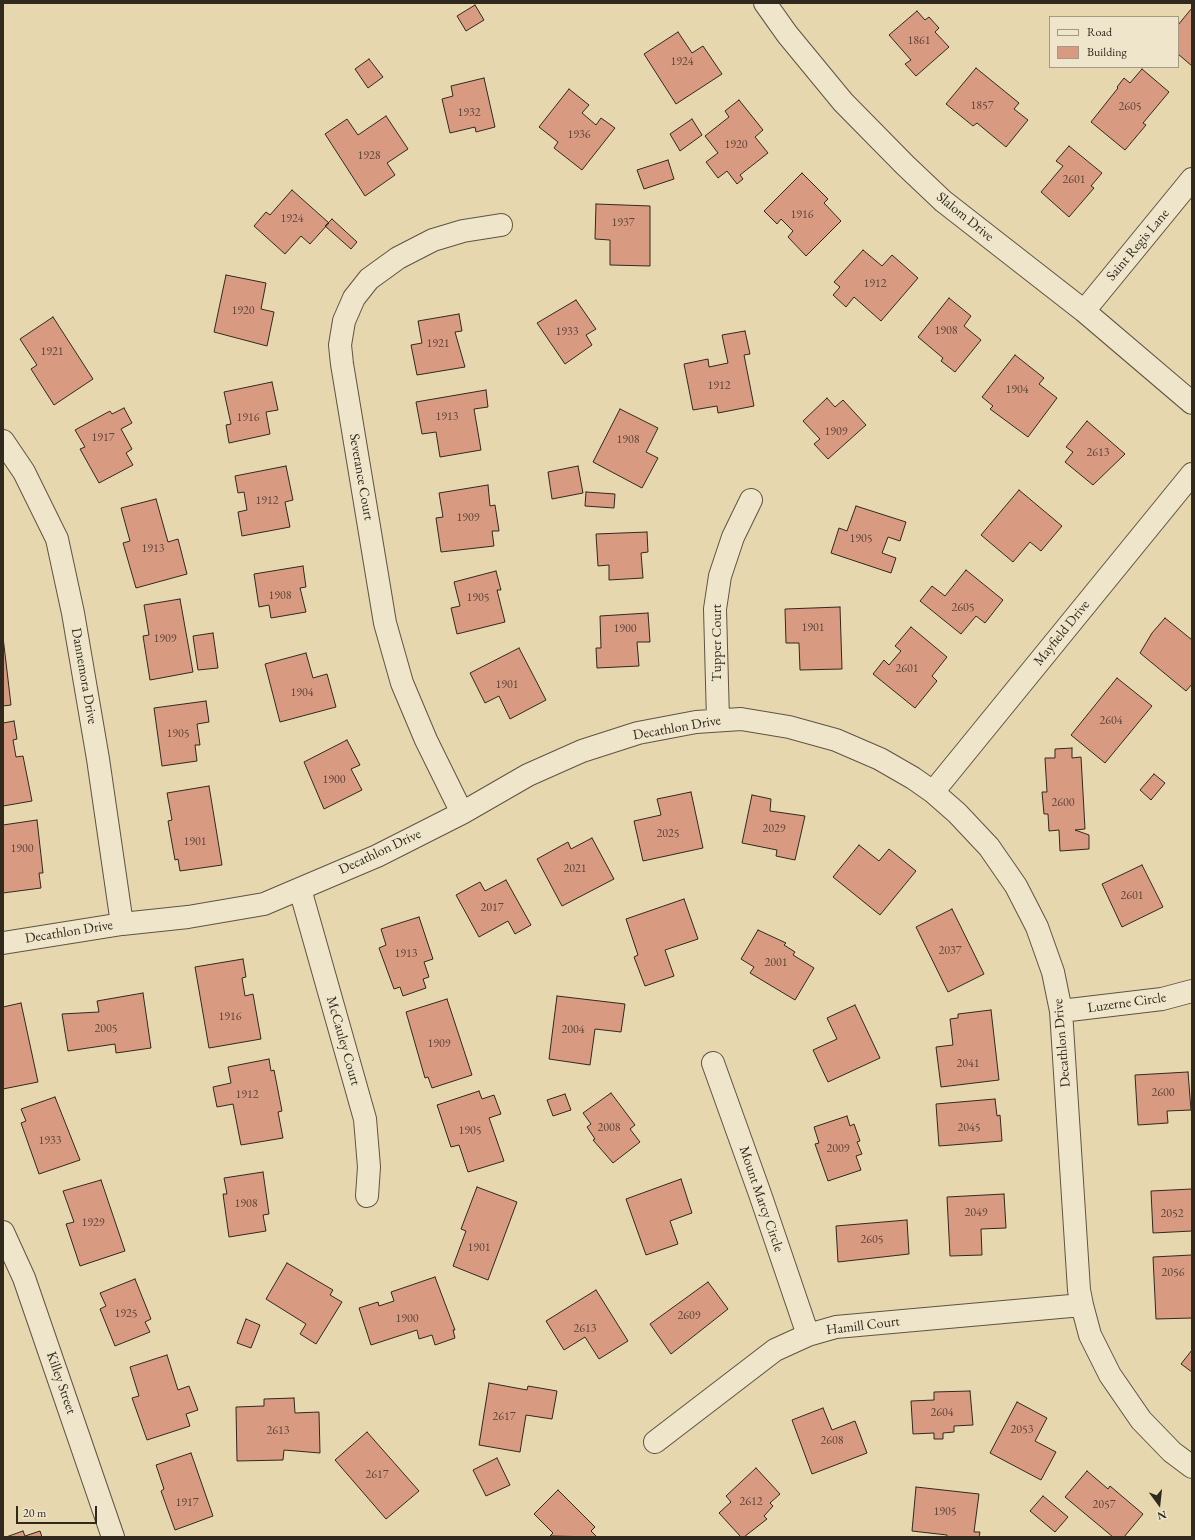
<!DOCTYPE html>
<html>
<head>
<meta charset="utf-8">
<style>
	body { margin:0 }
	#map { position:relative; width:1195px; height:1540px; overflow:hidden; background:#e6d7af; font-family:"EB Garamond",serif }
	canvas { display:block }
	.frame { position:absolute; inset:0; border:4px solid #31291e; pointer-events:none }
	.legend { position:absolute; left:1049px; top:16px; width:130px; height:52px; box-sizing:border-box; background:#efe5cb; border:1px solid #a39a86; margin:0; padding:5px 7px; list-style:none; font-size:12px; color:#31291e }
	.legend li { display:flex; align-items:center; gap:8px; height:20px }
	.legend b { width:20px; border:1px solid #a39a86 }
	.north { position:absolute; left:1139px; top:1484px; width:40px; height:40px; -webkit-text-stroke:3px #efe5cb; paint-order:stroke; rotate:165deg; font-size:11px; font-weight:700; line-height:16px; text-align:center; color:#31291e }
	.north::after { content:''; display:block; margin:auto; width:14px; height:18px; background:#31291e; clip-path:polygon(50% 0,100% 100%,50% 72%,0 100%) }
	.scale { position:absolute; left:16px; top:1506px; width:81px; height:18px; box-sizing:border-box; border:2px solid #31291e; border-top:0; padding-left:5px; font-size:12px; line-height:14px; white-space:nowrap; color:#31291e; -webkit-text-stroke:3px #efe5cb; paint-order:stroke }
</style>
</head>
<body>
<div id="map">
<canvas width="1195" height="1540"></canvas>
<div class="frame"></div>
<ul class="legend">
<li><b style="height:5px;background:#efe5cb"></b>Road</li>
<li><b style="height:11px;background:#d99a82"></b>Building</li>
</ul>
<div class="north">N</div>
<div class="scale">20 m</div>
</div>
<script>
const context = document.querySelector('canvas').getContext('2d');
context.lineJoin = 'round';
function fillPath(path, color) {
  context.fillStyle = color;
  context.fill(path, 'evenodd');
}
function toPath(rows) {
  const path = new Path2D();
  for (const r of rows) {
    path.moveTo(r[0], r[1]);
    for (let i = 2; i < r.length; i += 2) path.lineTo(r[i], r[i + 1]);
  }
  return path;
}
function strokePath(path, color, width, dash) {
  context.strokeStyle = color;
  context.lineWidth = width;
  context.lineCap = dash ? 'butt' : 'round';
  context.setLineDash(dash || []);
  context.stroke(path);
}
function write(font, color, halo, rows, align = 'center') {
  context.font = font + ' "EB Garamond",serif';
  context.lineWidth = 4;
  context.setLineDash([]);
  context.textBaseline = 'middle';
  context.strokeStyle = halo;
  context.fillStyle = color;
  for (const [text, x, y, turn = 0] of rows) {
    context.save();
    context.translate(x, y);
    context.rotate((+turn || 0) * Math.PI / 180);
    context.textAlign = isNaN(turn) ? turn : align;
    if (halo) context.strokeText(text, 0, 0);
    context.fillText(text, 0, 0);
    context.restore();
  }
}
const building = toPath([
	[475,5,484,20,466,31,457,16,475,5],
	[1192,8,1192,66,1178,54,1178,25,1192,8],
	[917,11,925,20,929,17,939,28,935,32,949,47,916,76,905,64,911,60,889,35,917,11],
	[678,32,692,53,703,46,722,74,676,104,644,54,678,32],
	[369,59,383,77,368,88,355,69,369,59],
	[976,68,1019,103,1014,109,1028,120,1006,147,977,123,973,126,946,104,976,68],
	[1142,69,1169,92,1143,123,1146,125,1125,150,1091,122,1118,88,1117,87,1124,78,1130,83,1142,69],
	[484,78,495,127,476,132,475,127,450,133,442,99,453,96,451,86,484,78],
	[569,89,589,105,582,113,596,125,601,118,615,128,582,170,554,148,558,142,539,127,569,89],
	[739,100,763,130,755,137,768,153,740,175,743,179,737,184,727,171,718,178,706,162,718,153,705,136,729,117,725,111,739,100],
	[386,116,408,149,387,163,395,175,365,196,325,134,347,119,358,135,386,116],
	[692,119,702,135,680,151,670,134,692,119],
	[1069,146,1102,173,1091,186,1094,188,1069,217,1041,192,1063,166,1056,161,1069,146],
	[668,160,674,179,644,189,637,170,668,160],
	[802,173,828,199,824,203,841,221,806,256,788,237,793,231,781,219,777,224,764,211,802,173],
	[292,190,329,223,310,244,301,236,285,254,254,226,266,212,270,215,292,190],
	[596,204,650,206,650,266,610,265,610,240,595,239,596,204],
	[332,219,357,242,351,249,325,226,332,219],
	[863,250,882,266,892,255,918,278,881,321,854,297,846,307,833,295,840,287,834,282,863,250],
	[226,275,266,283,261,309,274,312,267,346,214,332,226,275],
	[949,298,971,316,964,326,981,340,955,372,941,361,943,358,918,337,949,298],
	[576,300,596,329,586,335,592,345,565,364,537,323,576,300],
	[459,314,462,331,455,332,465,367,417,375,411,345,422,343,418,321,459,314],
	[53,317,93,379,54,405,31,369,37,365,20,339,53,317],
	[745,331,750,354,744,355,754,406,718,413,717,406,693,410,684,364,708,359,709,367,728,363,722,335,745,331],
	[1015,355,1044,378,1039,384,1057,398,1028,437,990,409,993,406,982,397,1015,355],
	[272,382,278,410,266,412,270,434,229,443,226,425,231,424,224,392,272,382],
	[486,390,488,407,474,409,481,450,440,457,436,432,422,434,416,402,486,390],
	[827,398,835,407,843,400,866,425,828,459,814,444,820,439,803,421,827,398],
	[124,408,132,423,121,429,132,449,126,453,133,465,99,483,80,449,85,447,75,430,110,411,112,414,124,408],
	[620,409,658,428,646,452,658,458,642,488,593,462,620,409],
	[1087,421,1125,454,1093,485,1065,462,1073,452,1066,447,1087,421],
	[286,466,293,500,285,502,290,527,242,536,238,512,247,510,244,492,238,493,235,476,286,466],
	[578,466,583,493,552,499,548,472,578,466],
	[488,485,490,506,495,505,499,531,492,531,494,546,441,552,436,518,443,517,439,493,488,485],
	[1019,490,1062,526,1041,551,1030,542,1013,562,981,535,1019,490],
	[586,492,615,494,614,508,585,506,586,492],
	[156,499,168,542,178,539,187,574,136,588,123,543,130,541,121,508,156,499],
	[856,506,906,522,900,541,888,537,882,553,896,558,891,573,831,553,839,528,847,531,856,506],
	[647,532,648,552,641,553,643,578,609,580,609,565,598,566,596,534,647,532],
	[303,566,306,587,300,588,306,612,271,618,269,605,259,607,254,574,303,566],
	[966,570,1003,600,985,623,976,616,961,634,920,601,932,586,945,596,966,570],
	[496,571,501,590,497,590,505,622,457,634,451,608,460,606,454,582,496,571],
	[180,599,193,672,150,680,143,636,149,635,144,605,180,599],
	[840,607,842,669,800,670,799,643,786,643,785,609,840,607],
	[648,613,650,642,637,642,639,666,597,668,596,648,601,648,600,616,648,613],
	[1165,618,1192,640,1192,684,1186,691,1140,653,1152,633,1165,618],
	[911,627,947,657,932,676,937,681,915,708,873,674,884,660,889,665,901,651,895,646,911,627],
	[213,633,218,668,198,670,193,636,213,633],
	[3,637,11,705,3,706,3,637],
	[519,648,546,700,510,719,499,696,485,703,470,673,519,648],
	[306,653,313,678,327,674,336,707,280,722,265,664,306,653],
	[1117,678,1152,706,1105,763,1071,735,1117,678],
	[206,701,209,722,197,724,200,745,195,745,197,761,162,766,154,708,206,701],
	[14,721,17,739,13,740,16,757,23,756,32,801,3,806,3,723,14,721],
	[347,740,360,765,351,769,362,790,324,809,304,762,347,740],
	[1072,748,1072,758,1081,757,1085,829,1075,830,1089,835,1089,849,1060,851,1059,830,1049,831,1048,814,1044,814,1042,792,1047,792,1045,758,1055,758,1055,749,1072,748],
	[1154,774,1165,783,1151,800,1140,790,1154,774],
	[209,786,222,865,180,871,178,859,175,860,168,821,172,820,167,793,209,786],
	[691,792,703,848,643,861,634,821,661,815,657,799,691,792],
	[752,795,771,799,770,811,805,816,795,860,776,856,777,850,742,843,752,795],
	[37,820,43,873,39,873,41,888,3,893,3,825,37,820],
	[592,838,614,879,562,906,537,859,568,842,571,849,592,838],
	[859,845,879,861,889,849,916,871,880,915,833,877,859,845],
	[1142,865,1163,907,1122,927,1102,884,1142,865],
	[506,880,531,925,515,934,508,921,479,937,456,895,480,882,485,891,506,880],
	[684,899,698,939,665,950,674,976,645,986,634,957,638,955,626,919,684,899],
	[952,909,984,974,948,992,916,927,952,909],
	[419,917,433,959,424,962,429,977,423,979,426,988,403,996,400,987,394,989,379,948,386,945,381,929,419,917],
	[758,930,786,943,784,945,795,952,793,955,814,968,795,1000,750,973,754,967,741,959,758,930],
	[243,959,246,977,242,978,245,996,253,994,261,1039,209,1048,195,967,243,959],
	[143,993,151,1048,116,1053,115,1044,68,1051,62,1014,99,1012,97,1001,143,993],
	[557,996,625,1004,621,1032,595,1029,590,1065,549,1059,557,996],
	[447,999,472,1075,432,1088,428,1077,425,1078,406,1012,447,999],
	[21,1003,38,1082,3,1089,3,1007,21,1003],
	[855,1005,880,1058,828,1082,813,1050,837,1039,827,1018,855,1005],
	[991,1010,999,1080,941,1087,936,1047,953,1045,950,1019,958,1018,958,1014,991,1010],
	[269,1059,271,1071,274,1070,282,1111,278,1112,283,1138,241,1145,233,1104,217,1107,213,1087,231,1083,228,1067,269,1059],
	[1188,1072,1191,1110,1167,1111,1168,1123,1138,1125,1135,1075,1188,1072],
	[479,1091,482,1099,494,1095,501,1114,489,1118,504,1161,468,1172,459,1145,451,1147,437,1105,479,1091],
	[611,1093,635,1125,630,1129,640,1142,613,1163,593,1140,595,1139,587,1127,591,1124,583,1113,611,1093],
	[565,1094,571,1110,553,1116,547,1100,565,1094],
	[55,1097,80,1160,39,1174,21,1123,26,1121,21,1109,55,1097],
	[995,1099,997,1116,1000,1115,1002,1141,939,1146,936,1104,995,1099],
	[847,1116,850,1126,854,1124,860,1141,857,1142,862,1154,856,1156,861,1170,828,1181,815,1144,819,1143,814,1127,847,1116],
	[263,1172,269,1214,263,1215,266,1231,229,1237,223,1194,227,1194,224,1178,263,1172],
	[681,1179,692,1213,670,1221,678,1244,646,1255,626,1199,681,1179],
	[101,1180,125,1251,80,1266,66,1224,74,1222,63,1191,101,1180],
	[477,1187,517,1202,488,1280,453,1266,466,1231,461,1229,477,1187],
	[1192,1189,1192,1231,1153,1233,1151,1191,1192,1189],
	[1004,1194,1006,1228,981,1229,982,1255,950,1256,947,1197,1004,1194],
	[907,1220,909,1254,838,1262,836,1226,907,1220],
	[1192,1255,1192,1318,1156,1319,1153,1257,1192,1255],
	[287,1263,333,1290,330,1295,342,1302,316,1344,300,1334,306,1324,266,1299,287,1263],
	[435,1277,455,1330,453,1330,455,1338,435,1345,432,1335,419,1339,417,1330,371,1345,359,1308,378,1302,379,1306,394,1301,391,1292,435,1277],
	[135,1279,151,1319,145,1322,150,1332,115,1346,100,1309,106,1306,100,1293,135,1279],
	[708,1282,728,1309,671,1354,650,1324,708,1282],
	[596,1290,628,1341,599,1359,585,1337,564,1350,546,1321,596,1290],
	[246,1319,260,1325,251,1348,237,1343,246,1319],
	[1192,1350,1192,1372,1181,1364,1192,1350],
	[167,1355,178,1390,189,1386,198,1410,186,1414,190,1426,147,1440,132,1398,139,1396,130,1367,167,1355],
	[489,1383,527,1390,528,1386,557,1391,552,1419,526,1415,520,1452,479,1445,489,1383],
	[970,1391,973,1425,954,1426,954,1432,943,1433,943,1439,934,1439,934,1433,913,1434,911,1401,934,1400,934,1392,970,1391],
	[294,1398,295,1413,319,1412,320,1453,284,1450,283,1460,237,1461,236,1407,264,1406,264,1399,294,1398],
	[1017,1402,1047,1418,1035,1441,1056,1452,1041,1480,990,1453,1017,1402],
	[823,1408,832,1430,855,1421,867,1453,812,1474,792,1420,823,1408],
	[367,1432,419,1491,386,1519,335,1460,367,1432],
	[191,1453,213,1516,175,1530,161,1491,164,1489,156,1465,191,1453],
	[497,1458,510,1485,486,1496,473,1470,497,1458],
	[756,1468,780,1494,770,1503,773,1506,764,1516,767,1519,744,1537,741,1537,719,1513,731,1502,726,1496,756,1468],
	[1087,1471,1108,1489,1110,1486,1143,1514,1124,1537,1113,1537,1065,1497,1087,1471],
	[916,1487,979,1494,974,1532,980,1532,979,1537,947,1537,947,1535,912,1531,916,1487],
	[558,1490,595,1527,591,1531,597,1537,550,1536,553,1533,534,1514,558,1490],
	[1043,1496,1068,1517,1055,1532,1030,1511,1043,1496],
	[23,1531,25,1536,40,1531,42,1537,6,1537,23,1531]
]);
const minor = toPath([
	[765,3,787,34,843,102,905,165,943,201,1084,311,1192,403],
	[1084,311,1192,179],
	[3,441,24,472,57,539,73,613,98,759,122,924],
	[718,720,715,609,720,576,733,537,751,500],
	[933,792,1192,474],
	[462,813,426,740,402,683,385,623,342,364,340,345,344,321,354,298,369,279,398,258,433,240,463,231,501,225],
	[300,889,365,1119,369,1167,367,1196],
	[3,943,122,924,188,917,264,904,377,856,462,813,528,775,582,751,638,733,696,722,741,719,789,727,836,740,880,759,913,778,933,792,957,813,989,847,1016,886,1037,927,1053,972,1061,1011,1079,1290,1082,1305,1090,1335,1110,1375,1141,1420,1172,1452,1192,1467],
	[1061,1011,1162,999,1192,991],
	[713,1063,760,1194,808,1335],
	[3,1232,24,1278,113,1537],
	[655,1442,775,1350,808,1335,836,1327,1082,1305]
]);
const numberNames = [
	["1861",919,41],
	["1924",682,62],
	["1857",982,106],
	["2605",1130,107],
	["1932",469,113],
	["1936",579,135],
	["1920",736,145],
	["1928",369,156],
	["2601",1074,180],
	["1916",802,215],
	["1924",292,219],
	["1937",623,223],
	["1912",875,284],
	["1920",243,311],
	["1908",946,331],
	["1933",567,332],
	["1921",438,344],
	["1921",52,352],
	["1912",719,386],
	["1904",1017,390],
	["1913",447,417],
	["1916",248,418],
	["1909",836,432],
	["1917",103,438],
	["1908",628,440],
	["2613",1098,453],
	["1912",267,501],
	["1909",468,518],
	["1905",861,539],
	["1913",153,549],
	["1908",280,596],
	["1905",478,598],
	["2605",963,608],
	["1901",813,628],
	["1900",625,629],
	["1909",165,639],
	["2601",907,669],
	["1901",507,685],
	["1904",302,693],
	["2604",1111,721],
	["1905",178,734],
	["1900",334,780],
	["2600",1063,803],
	["2029",774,829],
	["2025",668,834],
	["1901",195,842],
	["1900",22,849],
	["2021",575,869],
	["2601",1132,896],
	["2017",492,908],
	["2037",950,951],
	["1913",406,954],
	["2001",776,963],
	["1916",230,1017],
	["2005",106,1029],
	["2004",573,1030],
	["1909",439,1044],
	["2041",968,1064],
	["2600",1163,1093],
	["1912",247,1095],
	["2008",609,1128],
	["2045",969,1128],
	["1905",470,1131],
	["1933",50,1141],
	["2009",838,1149],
	["1908",246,1204],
	["2049",976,1213],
	["2052",1172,1214],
	["1929",93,1223],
	["2605",872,1240],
	["1901",479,1248],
	["2056",1173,1273],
	["1925",126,1314],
	["2609",689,1316],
	["1900",407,1319],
	["2613",585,1329],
	["2604",942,1413],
	["2617",504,1417],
	["2053",1022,1430],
	["2613",278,1431],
	["2608",832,1441],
	["2617",377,1475],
	["2612",751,1502],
	["1917",187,1503],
	["2057",1104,1505],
	["1905",945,1512]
];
const streetNames = [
	["Slalom Drive",965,217,39],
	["Saint Regis Lane",1138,245,-50],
	["Severance Court",361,477,80],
	["Mayfield Drive",1062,633,-51],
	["Tupper Court",717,643,-90],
	["Dannemora Drive",84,676,80],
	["Decathlon Drive",677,728,-10],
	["Decathlon Drive",380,852,-25],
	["Decathlon Drive",69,932,-9],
	["Luzerne Circle",1127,1003,-8],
	["McCauley Court",343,1041,74],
	["Decathlon Drive",1062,1043,-95],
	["Mount Marcy Circle",761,1199,71],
	["Hamill Court",863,1326,-7],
	["Killey Street",61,1383,71]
];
fillPath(building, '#d99a82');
strokePath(building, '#31291e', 1);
strokePath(minor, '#5e5442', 24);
strokePath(minor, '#efe5cb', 22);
write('12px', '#5b4537', null, numberNames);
write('14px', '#31291e', '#efe5cb', streetNames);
</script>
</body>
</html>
